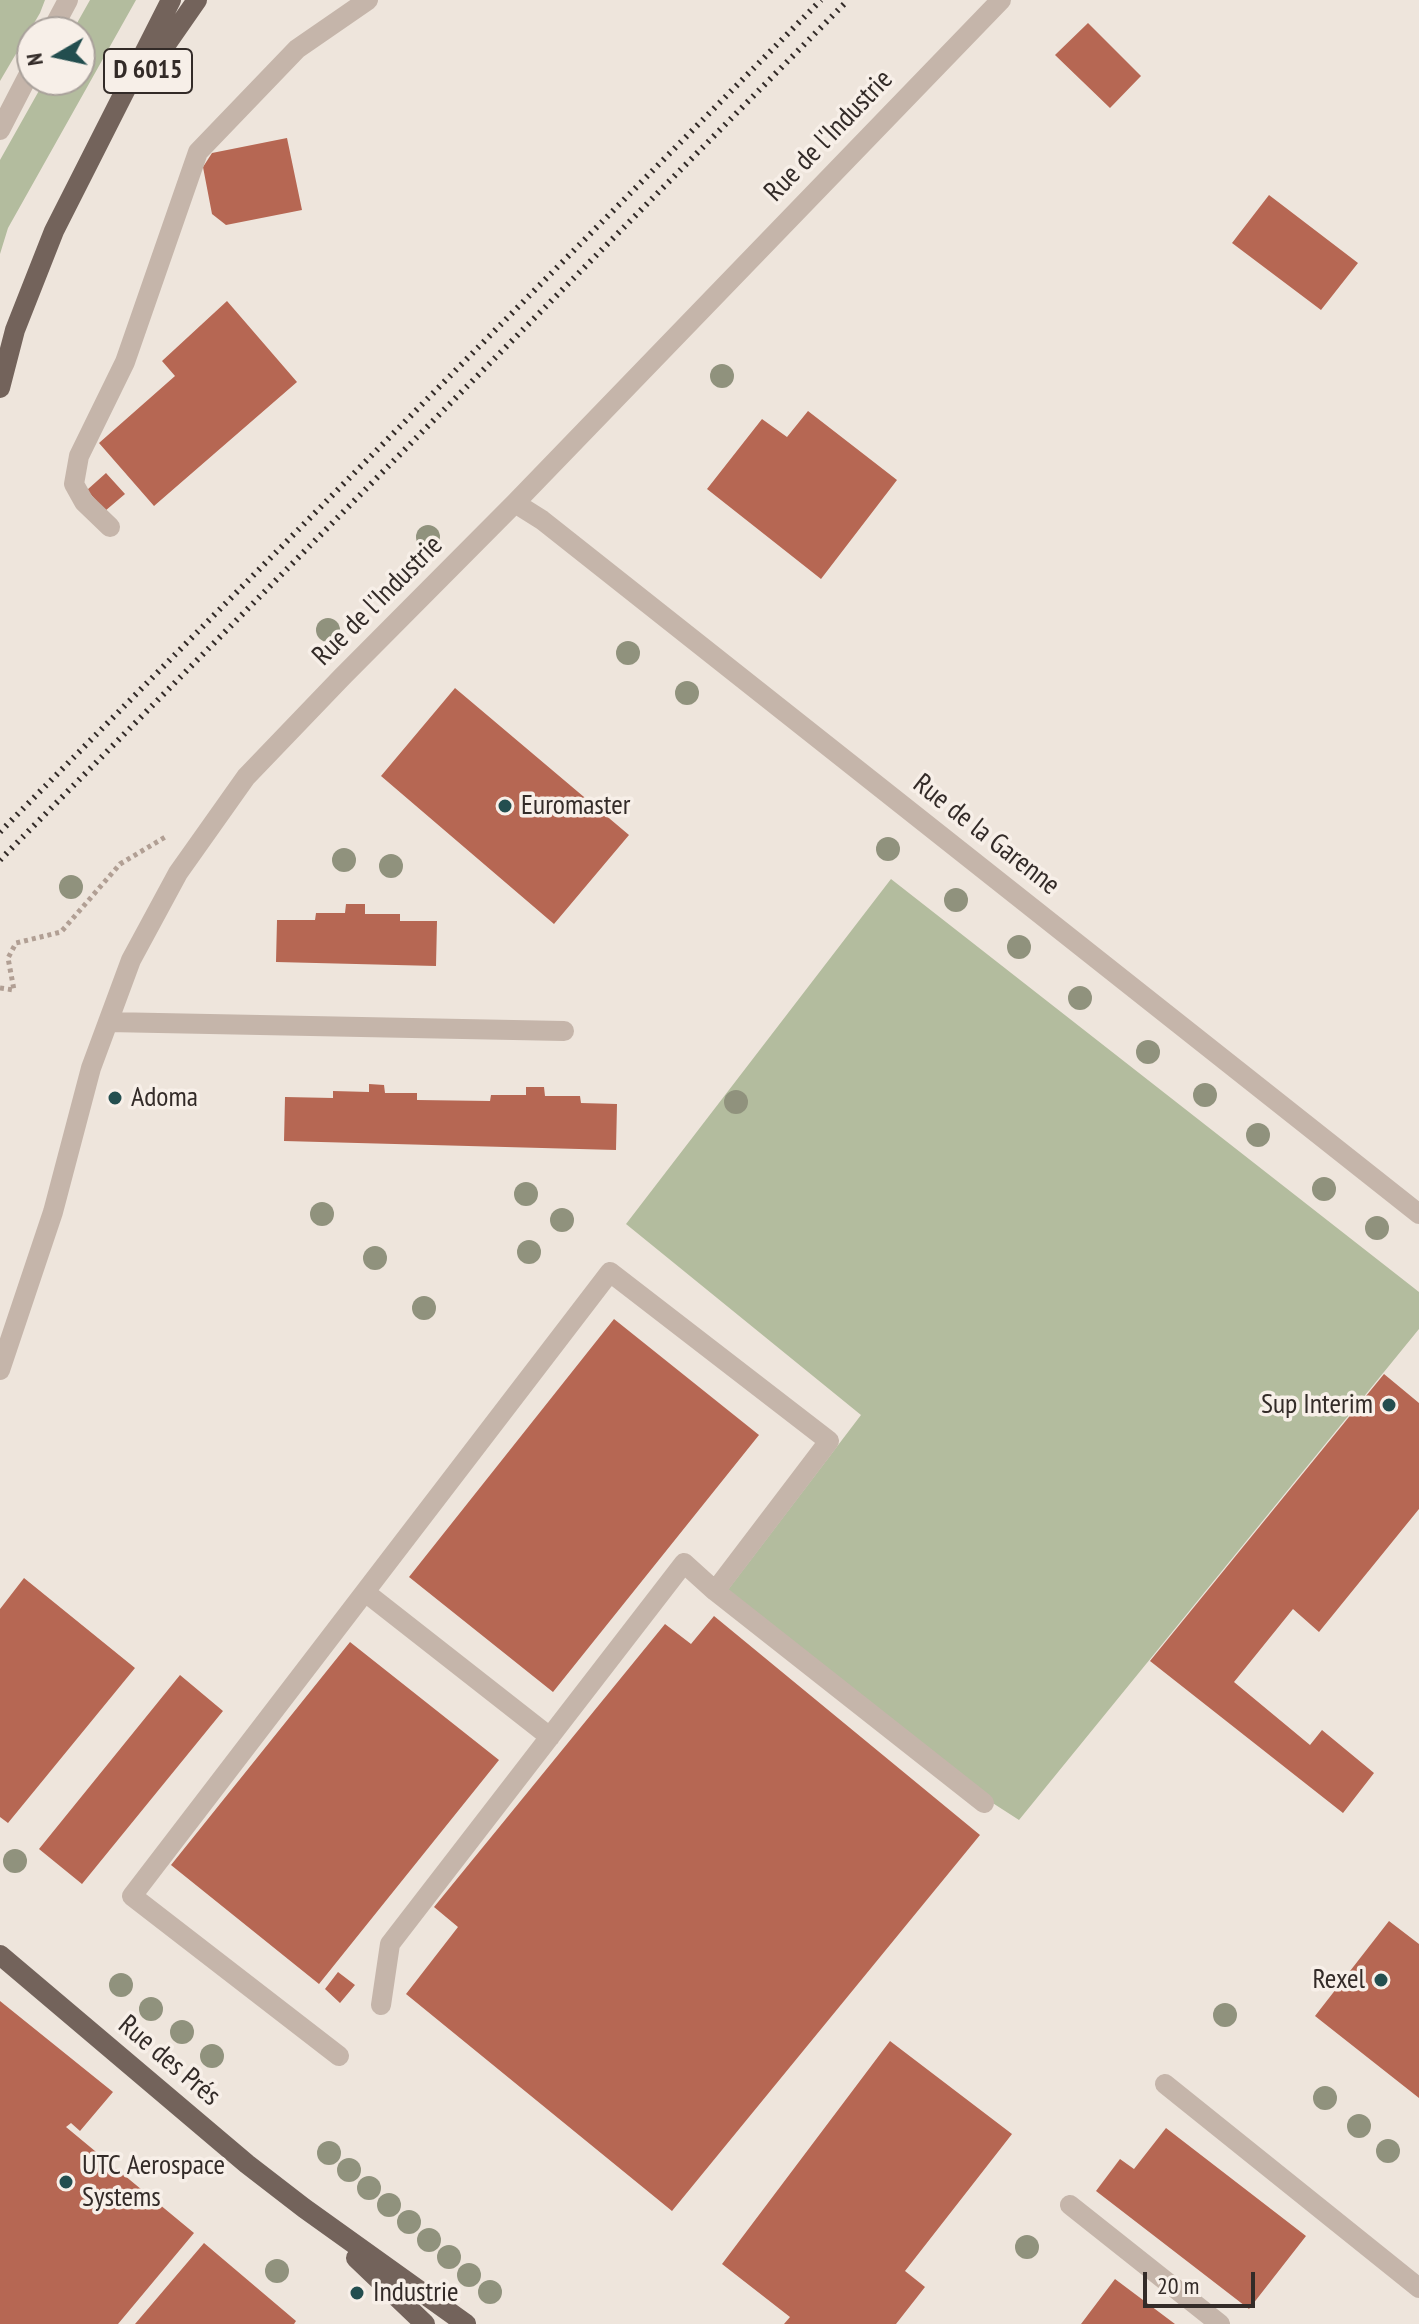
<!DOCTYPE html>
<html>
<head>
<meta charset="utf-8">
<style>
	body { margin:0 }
	#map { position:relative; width:1419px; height:2324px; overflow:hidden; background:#eee5dc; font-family:"PT Sans Narrow",sans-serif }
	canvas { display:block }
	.north { position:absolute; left:16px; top:16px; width:80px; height:80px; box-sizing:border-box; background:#f7efe8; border:2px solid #a9a19b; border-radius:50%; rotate:261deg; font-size:22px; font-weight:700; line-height:32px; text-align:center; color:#332b28 }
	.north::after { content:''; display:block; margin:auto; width:28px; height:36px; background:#234e4f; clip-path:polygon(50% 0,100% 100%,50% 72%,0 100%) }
	.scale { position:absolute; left:1143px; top:2272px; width:112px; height:36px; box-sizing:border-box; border:4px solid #332b28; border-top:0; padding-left:10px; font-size:24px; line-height:28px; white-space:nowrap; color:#332b28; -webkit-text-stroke:6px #f7efe8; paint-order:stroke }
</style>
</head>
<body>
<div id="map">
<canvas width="1419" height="2324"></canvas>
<div class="north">N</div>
<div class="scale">20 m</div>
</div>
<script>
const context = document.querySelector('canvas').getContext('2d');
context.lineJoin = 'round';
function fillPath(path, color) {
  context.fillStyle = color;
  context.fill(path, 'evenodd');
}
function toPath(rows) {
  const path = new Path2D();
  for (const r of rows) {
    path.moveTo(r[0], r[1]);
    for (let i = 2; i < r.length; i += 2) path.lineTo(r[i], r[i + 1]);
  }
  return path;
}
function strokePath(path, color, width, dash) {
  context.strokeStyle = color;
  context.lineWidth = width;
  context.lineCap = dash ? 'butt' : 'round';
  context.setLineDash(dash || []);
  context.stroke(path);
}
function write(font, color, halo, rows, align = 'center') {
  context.font = font + ' "PT Sans Narrow",sans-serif';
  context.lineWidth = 7;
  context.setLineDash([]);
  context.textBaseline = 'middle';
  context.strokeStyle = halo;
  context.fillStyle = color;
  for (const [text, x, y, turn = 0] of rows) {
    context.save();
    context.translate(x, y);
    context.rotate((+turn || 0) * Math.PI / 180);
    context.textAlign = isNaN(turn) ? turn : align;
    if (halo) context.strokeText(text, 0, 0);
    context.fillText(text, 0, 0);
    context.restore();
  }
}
const green = toPath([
	[0,0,45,0,40,13,0,81],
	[90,0,136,0,8,228,0,254,0,160,45,80,80,80,80,32,72,32],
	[891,879,1419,1292,1419,1329,1019,1820,974,1791,727,1591,861,1415,626,1224]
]);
const building = toPath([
	[1088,23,1141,76,1110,108,1055,55],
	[287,138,302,210,226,225,212,214,203,167,212,153],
	[1269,195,1358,263,1321,310,1232,243],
	[227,301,297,382,154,506,99,443,175,376,162,361],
	[808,411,897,480,821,579,707,489,762,419,787,437],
	[106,473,125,494,105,511,87,490],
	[455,688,629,835,554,924,381,776],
	[346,904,365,904,365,914,400,914,400,921,437,921,436,966,276,962,277,920,315,920,316,913,345,913],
	[369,1084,384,1085,385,1093,417,1093,417,1100,490,1101,491,1095,526,1095,526,1087,544,1087,545,1096,580,1096,581,1103,617,1104,616,1150,284,1141,285,1097,333,1098,333,1091,369,1092],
	[614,1319,759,1435,553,1692,409,1577],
	[1384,1374,1419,1403,1419,1509,1319,1632,1293,1609,1234,1682,1310,1745,1322,1730,1374,1773,1343,1813,1150,1661],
	[24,1578,135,1668,8,1823,0,1817,0,1609],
	[714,1616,980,1835,672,2211,406,1994,458,1927,434,1907,665,1624,691,1644],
	[350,1642,499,1760,319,1984,171,1865],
	[180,1675,223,1711,82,1884,39,1849],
	[1389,1921,1419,1944,1419,2098,1315,2016],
	[338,1972,355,1985,340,2003,325,1989],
	[0,2001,113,2092,80,2131,71,2123,66,2127,194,2233,118,2324,0,2324],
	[890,2041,1012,2134,905,2271,925,2287,896,2324,784,2324,790,2317,722,2264],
	[1166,2128,1306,2236,1249,2309,1096,2191,1120,2159,1134,2169],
	[204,2243,296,2321,294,2324,135,2324],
	[1115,2279,1175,2324,1081,2324]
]);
const path = toPath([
	[0,988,14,990,8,958,16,943,61,932,120,864,167,836]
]);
const minor = toPath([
	[51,32,68,0],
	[0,130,32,68],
	[515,503,542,520,1419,1214],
	[110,527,84,502,74,484,79,456,125,362,198,152,297,49,368,0],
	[108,1022,564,1031],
	[0,1370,53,1212,91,1068,131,960,178,873,246,777,342,677,515,503,1001,0],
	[365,1592,550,1737],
	[381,2005,390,1944,684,1563,715,1591,984,1803],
	[339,2056,132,1896,610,1272,829,1441,715,1591],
	[1165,2084,1419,2288],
	[1070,2205,1220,2324]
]);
const major = toPath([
	[140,82,197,0],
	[0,388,15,330,54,231,171,0],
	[0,1955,247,2164,304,2208,466,2324],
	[356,2258,425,2324]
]);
const rail = toPath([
	[0,832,821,0],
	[0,860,848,0]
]);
const trees = [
	[722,376],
	[428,537],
	[328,630],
	[628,653],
	[687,693],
	[888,849],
	[344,860],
	[391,866],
	[71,887],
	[956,900],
	[1019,947],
	[1080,998],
	[1148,1052],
	[1205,1095],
	[736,1102],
	[1258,1135],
	[1324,1189],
	[526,1194],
	[322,1214],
	[562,1220],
	[1377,1228],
	[529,1252],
	[375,1258],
	[424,1308],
	[15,1861],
	[121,1985],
	[151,2009],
	[1225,2015],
	[182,2032],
	[212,2056],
	[1325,2098],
	[1359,2126],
	[1388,2151],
	[329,2153],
	[349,2170],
	[369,2188],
	[389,2205],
	[409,2222],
	[429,2240],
	[1027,2247],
	[449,2257],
	[277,2271],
	[469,2275],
	[490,2292]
];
const markers = [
	[505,806,8,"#234e4f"],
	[115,1098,8,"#234e4f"],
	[1389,1405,8,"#234e4f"],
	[1381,1980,8,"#234e4f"],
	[66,2182,8,"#234e4f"],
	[357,2293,8,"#234e4f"]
];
const shields = [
	[148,71,88]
];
const shieldNames = [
	["D 6015",148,71]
];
const streetNames = [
	["Rue de l'Industrie",829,136,-46],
	["Rue de l'Industrie",378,601,-45],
	["Rue de la Garenne",986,835,38],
	["Rue des Prés",169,2061,40]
];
const poiNames = [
	["Euromaster",521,806],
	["Adoma",131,1098],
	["Sup Interim",1373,1405,"right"],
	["Rexel",1365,1980,"right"],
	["UTC Aerospace",82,2166],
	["Systems",82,2198],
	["Industrie",373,2293]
];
fillPath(green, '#b3bc9e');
fillPath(building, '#b66753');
strokePath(path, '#b19f94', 5, [4, 4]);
strokePath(minor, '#c5b5aa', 20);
strokePath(major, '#73635b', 20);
strokePath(rail, '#332b28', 6, [2, 6]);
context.fillStyle = '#90927d';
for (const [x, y] of trees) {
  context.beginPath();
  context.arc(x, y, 12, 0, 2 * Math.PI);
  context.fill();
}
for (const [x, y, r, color] of markers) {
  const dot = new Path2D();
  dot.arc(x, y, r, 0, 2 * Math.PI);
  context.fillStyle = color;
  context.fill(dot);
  strokePath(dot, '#f7efe8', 3);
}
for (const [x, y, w] of shields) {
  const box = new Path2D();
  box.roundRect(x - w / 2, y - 22, w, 44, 6);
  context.fillStyle = '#f7efe8';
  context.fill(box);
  strokePath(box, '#332b28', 2);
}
write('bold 26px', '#332b28', null, shieldNames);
write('28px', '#332b28', '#f7efe8', streetNames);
write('28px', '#332b28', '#f7efe8', poiNames, 'left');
</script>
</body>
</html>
